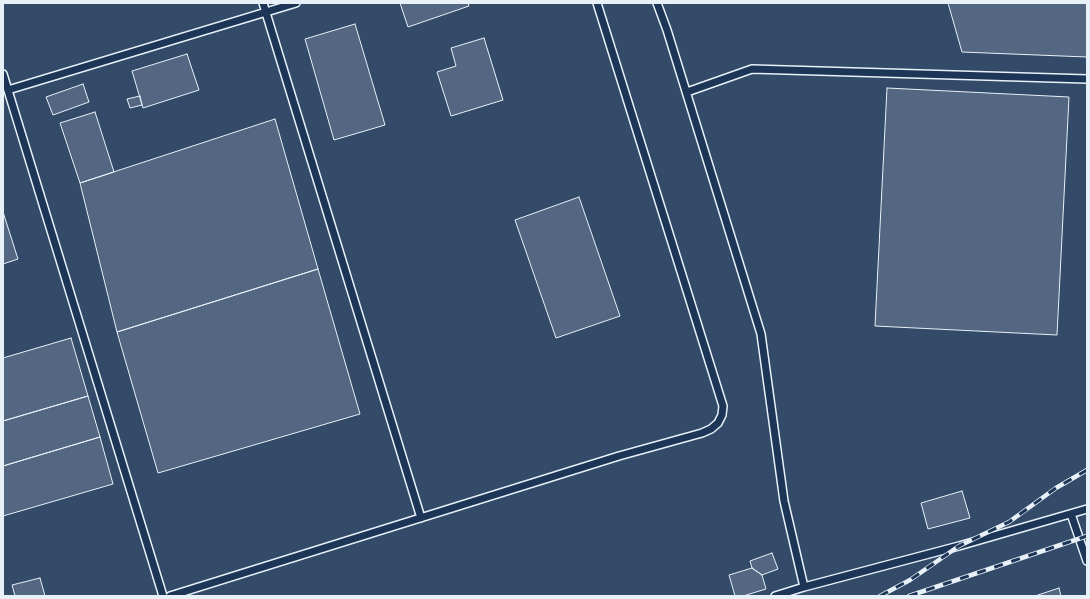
<!DOCTYPE html>
<html>
<head>
<meta charset="utf-8">
<style>
	body { margin:0 }
	#map { position:relative; width:1090px; height:599px; overflow:hidden; background:#253d5d; font-family:Itim,sans-serif }
	canvas { display:block }
	.frame { position:absolute; inset:0; border:4px solid #e8f1f8; pointer-events:none }
</style>
</head>
<body>
<div id="map">
<canvas width="1090" height="599"></canvas>
<div class="frame"></div>
</div>
<script>
const context = document.querySelector('canvas').getContext('2d');
context.lineJoin = 'round';
function fillPath(path, color) {
  context.fillStyle = color;
  context.fill(path, 'evenodd');
}
function toPath(rows) {
  const path = new Path2D();
  for (const r of rows) {
    path.moveTo(r[0], r[1]);
    for (let i = 2; i < r.length; i += 2) path.lineTo(r[i], r[i + 1]);
  }
  return path;
}
function strokePath(path, color, width, dash) {
  context.strokeStyle = color;
  context.lineWidth = width;
  context.lineCap = dash ? 'butt' : 'round';
  context.setLineDash(dash || []);
  context.stroke(path);
}
const built = toPath([
	[3,3,1087,3,1087,596,3,596]
]);
const building = toPath([
	[400,3,468,3,469,6,408,27,400,3],
	[948,3,1087,3,1087,57,962,52,948,3],
	[355,24,385,125,334,140,305,39,355,24],
	[484,38,503,100,451,116,437,72,456,66,451,48,484,38],
	[187,54,199,90,143,108,132,71,187,54],
	[83,84,89,102,53,115,46,97,83,84],
	[887,88,1069,97,1057,335,875,326,887,88],
	[140,96,142,105,130,108,127,99,140,96],
	[95,112,114,172,80,183,60,123,95,112],
	[275,119,318,269,117,332,80,183,275,119],
	[579,197,620,316,556,338,515,220,579,197],
	[3,212,18,259,3,264,3,212],
	[318,269,360,414,158,473,117,332,318,269],
	[71,338,88,396,3,421,3,358,71,338],
	[88,396,100,437,3,466,3,421,88,396],
	[100,437,113,484,3,516,3,466,100,437],
	[962,491,970,518,928,529,921,503,962,491],
	[772,553,778,569,762,575,752,568,750,561,772,553],
	[752,568,762,575,766,589,743,596,735,596,729,575,752,568],
	[40,578,45,596,15,596,12,585,40,578],
	[1059,588,1061,596,1035,596,1059,588]
]);
const service = toPath([
	[263,3,421,518],
	[657,3,667,30,761,334,784,501,804,587],
	[3,74,163,596],
	[8,90,296,3],
	[687,92,752,69,1087,79],
	[1071,514,1087,561],
	[170,596,619,456,702,433,711,429,718,423,722,415,723,406,597,3],
	[775,596,804,587,959,546,1087,509]
]);
const rail = toPath([
	[880,596,910,580,959,546,1009,522,1056,488,1087,470],
	[909,596,1087,536]
]);
fillPath(built, '#334a68');
fillPath(building, '#536782');
strokePath(building, '#e8f1f8', 1);
strokePath(service, '#e8f1f8', 10);
strokePath(service, '#1d3557', 7);
strokePath(rail, '#e8f1f8', 4.5);
strokePath(rail, '#1d3557', 3, [9]);
</script>
</body>
</html>
